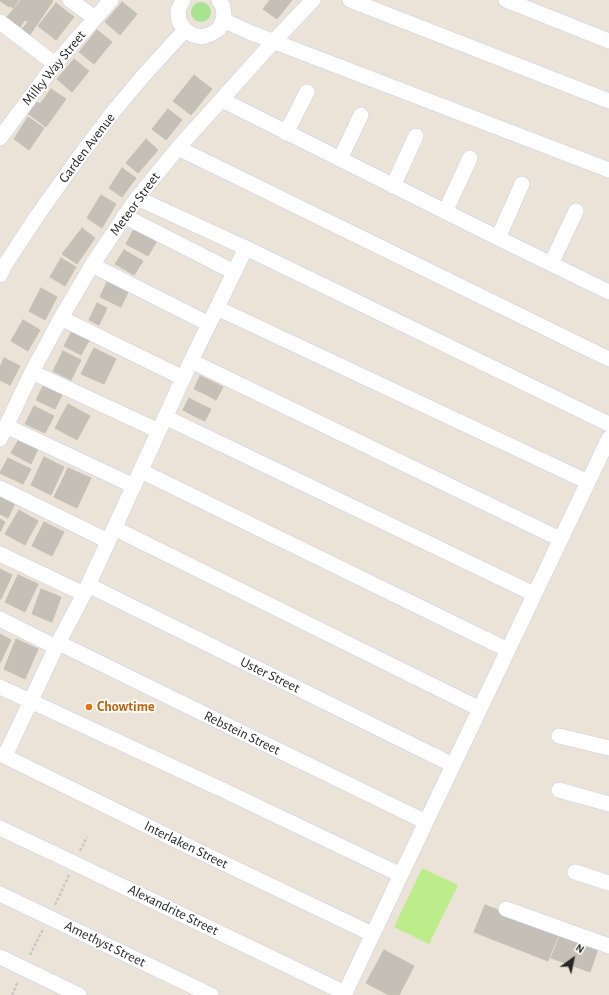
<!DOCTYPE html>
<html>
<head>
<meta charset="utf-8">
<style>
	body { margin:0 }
	#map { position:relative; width:609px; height:995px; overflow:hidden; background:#ebe3d7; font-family:"Alegreya Sans",sans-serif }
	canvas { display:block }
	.north { position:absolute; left:553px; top:939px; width:40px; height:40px; -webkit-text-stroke:3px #fff; paint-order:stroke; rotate:33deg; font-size:11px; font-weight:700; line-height:16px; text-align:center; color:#272727 }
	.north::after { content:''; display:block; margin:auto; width:14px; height:18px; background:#272727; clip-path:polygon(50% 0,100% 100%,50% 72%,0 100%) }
</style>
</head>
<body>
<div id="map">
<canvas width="609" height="995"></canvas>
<div class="north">N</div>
</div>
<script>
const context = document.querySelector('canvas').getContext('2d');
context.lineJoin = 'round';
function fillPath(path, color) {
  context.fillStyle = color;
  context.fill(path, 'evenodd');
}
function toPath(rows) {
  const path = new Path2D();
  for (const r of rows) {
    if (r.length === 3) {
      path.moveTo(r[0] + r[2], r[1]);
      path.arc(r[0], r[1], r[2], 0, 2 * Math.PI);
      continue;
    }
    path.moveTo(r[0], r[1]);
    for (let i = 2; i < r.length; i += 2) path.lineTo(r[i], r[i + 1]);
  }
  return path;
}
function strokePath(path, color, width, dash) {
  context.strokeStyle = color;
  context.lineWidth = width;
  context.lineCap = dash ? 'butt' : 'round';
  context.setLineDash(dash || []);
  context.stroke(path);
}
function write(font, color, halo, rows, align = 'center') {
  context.font = font + ' "Alegreya Sans",sans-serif';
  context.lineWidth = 3.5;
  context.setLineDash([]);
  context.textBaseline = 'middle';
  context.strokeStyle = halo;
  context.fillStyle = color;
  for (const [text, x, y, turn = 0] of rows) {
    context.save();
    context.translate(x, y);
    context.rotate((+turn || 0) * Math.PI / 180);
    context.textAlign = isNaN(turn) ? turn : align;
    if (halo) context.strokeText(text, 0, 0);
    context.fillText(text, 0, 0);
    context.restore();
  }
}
const green = toPath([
	[201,12,10]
]);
const pitch = toPath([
	[422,868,458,885,429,944,394,927]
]);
const building = toPath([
	[0,0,19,0,13,8,10,6,9,7,0,1,0,0],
	[21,0,52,0,53,1,29,36,21,30,28,22,25,20,20,27,7,17,21,0],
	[270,0,292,0,277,19,263,9,270,0],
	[122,2,137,14,120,35,105,22,122,2],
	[56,3,74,17,56,40,38,26,56,3],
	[97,30,112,42,94,64,79,52,97,30],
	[74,59,89,71,72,92,57,79,74,59],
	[194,75,212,89,191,115,173,101,194,75],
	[51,89,66,99,46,127,26,112,34,100,40,104,51,89],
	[168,109,182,120,166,140,152,129,168,109],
	[28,117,44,128,29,150,14,139,28,117],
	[146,139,158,150,138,173,126,163,146,139],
	[122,168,136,178,122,197,109,188,122,168],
	[101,195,116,204,102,228,87,218,101,195],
	[135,227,158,239,148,256,126,244,135,227],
	[82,228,95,238,77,264,62,254,82,228],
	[124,250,143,261,134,275,115,264,124,250],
	[61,258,76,267,65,286,50,277,61,258],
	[107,282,128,292,121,307,100,297,107,282],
	[41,288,57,297,45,320,29,311,41,288],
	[97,303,107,308,99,325,89,320,97,303],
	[23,320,40,330,28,351,11,341,23,320],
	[73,329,90,339,81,355,64,346,73,329],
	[94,348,116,359,104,384,81,374,94,348],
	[63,351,81,360,71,380,53,371,63,351],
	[4,358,20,366,10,385,0,380,0,367,4,358],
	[200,376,211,381,205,394,194,389,200,376],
	[211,381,223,387,216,400,205,394,211,381],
	[44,384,63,393,55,409,36,400,44,384],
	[189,398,200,404,194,416,183,410,189,398],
	[68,404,90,416,77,440,55,428,68,404],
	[200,404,211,409,205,421,194,416,200,404],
	[34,406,54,416,45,433,25,424,34,406],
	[19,439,38,449,31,464,11,453,19,439],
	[44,457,64,467,51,495,31,485,44,457],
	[8,458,31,469,23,484,0,473,8,458],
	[68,468,91,478,77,508,54,497,68,468],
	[0,496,15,503,8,518,0,514,0,496],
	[19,510,38,521,25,545,5,534,19,510],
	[0,519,5,522,0,532,0,519],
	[44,522,64,532,52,556,32,546,44,522],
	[0,569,12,575,1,599,0,599,0,569],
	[18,575,38,584,25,612,5,602,18,575],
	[41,589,61,597,52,622,32,614,41,589],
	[0,634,11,640,0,663,0,634],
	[16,639,38,649,25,679,4,669,16,639],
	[485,905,559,933,548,961,474,932,485,905],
	[561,932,599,946,590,972,551,958,561,932],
	[384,950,414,966,399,995,389,995,366,983,384,950]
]);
const path = toPath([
	[80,851,87,837],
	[55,905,69,875],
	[30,955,43,929],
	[12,995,18,981]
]);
const minor = toPath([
	[70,0,95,18],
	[183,0,178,10,179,21,185,30,193,35,202,37,211,34,219,29,223,20,224,14,223,7,219,0],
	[350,0,609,101],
	[506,0,609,41],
	[223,20,249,32,609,170],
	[0,22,55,64],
	[222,100,498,238,609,292],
	[286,133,307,92],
	[0,138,55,64,111,0],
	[178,148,609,359],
	[340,159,361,115],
	[393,186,416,136],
	[137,198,246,248,609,424],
	[445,212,470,158],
	[124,216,234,272],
	[498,238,522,184],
	[551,264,576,211],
	[92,265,209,324],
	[0,275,6,263,37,216,79,157,113,112,144,75,185,30],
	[217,308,588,482],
	[61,318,183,378],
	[191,361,560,539],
	[32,372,159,431],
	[165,417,534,594],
	[6,426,134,486],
	[0,439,32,372,61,318,92,265,137,198,178,148,274,41,313,0],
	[141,471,508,650],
	[0,488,108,541],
	[114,528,480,709],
	[0,554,84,594],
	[88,585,453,765],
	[0,619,56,647],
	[59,643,249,736,426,822],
	[0,687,223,790,401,875],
	[559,736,609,748],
	[0,754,192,848,372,934],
	[5,756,56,647,84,594,191,361,246,248],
	[559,790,609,804],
	[0,828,74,863,345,993],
	[575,872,609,883],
	[0,894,211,995],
	[506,909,609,946],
	[0,957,79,995],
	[344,995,426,822,609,438]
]);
const markers = [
	[89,707,4,"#e8710a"]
];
const streetNames = [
	["Milky Way Street",54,68,-51],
	["Garden Avenue",87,148,-53],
	["Meteor Street",135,204,-54],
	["Uster Street",270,675,26],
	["Rebstein Street",242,733,26],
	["Interlaken Street",186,845,26],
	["Alexandrite Street",173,910,26],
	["Amethyst Street",105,944,26]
];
const foodNames = [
	["Chowtime",97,707]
];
fillPath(green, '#a7e490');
fillPath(pitch, '#bded8b');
fillPath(building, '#c5c0b7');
strokePath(building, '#c5bfb1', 1);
strokePath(minor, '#cccfe1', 16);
strokePath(path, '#c7c7c7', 2.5, [3, 2]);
strokePath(minor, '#fff', 15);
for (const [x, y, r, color] of markers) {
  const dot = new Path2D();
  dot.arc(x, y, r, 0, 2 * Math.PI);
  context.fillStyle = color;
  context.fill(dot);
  strokePath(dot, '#fff', 1.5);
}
write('14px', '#272727', '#fff', streetNames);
write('bold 14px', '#c56008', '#fff', foodNames, 'left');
</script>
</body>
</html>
